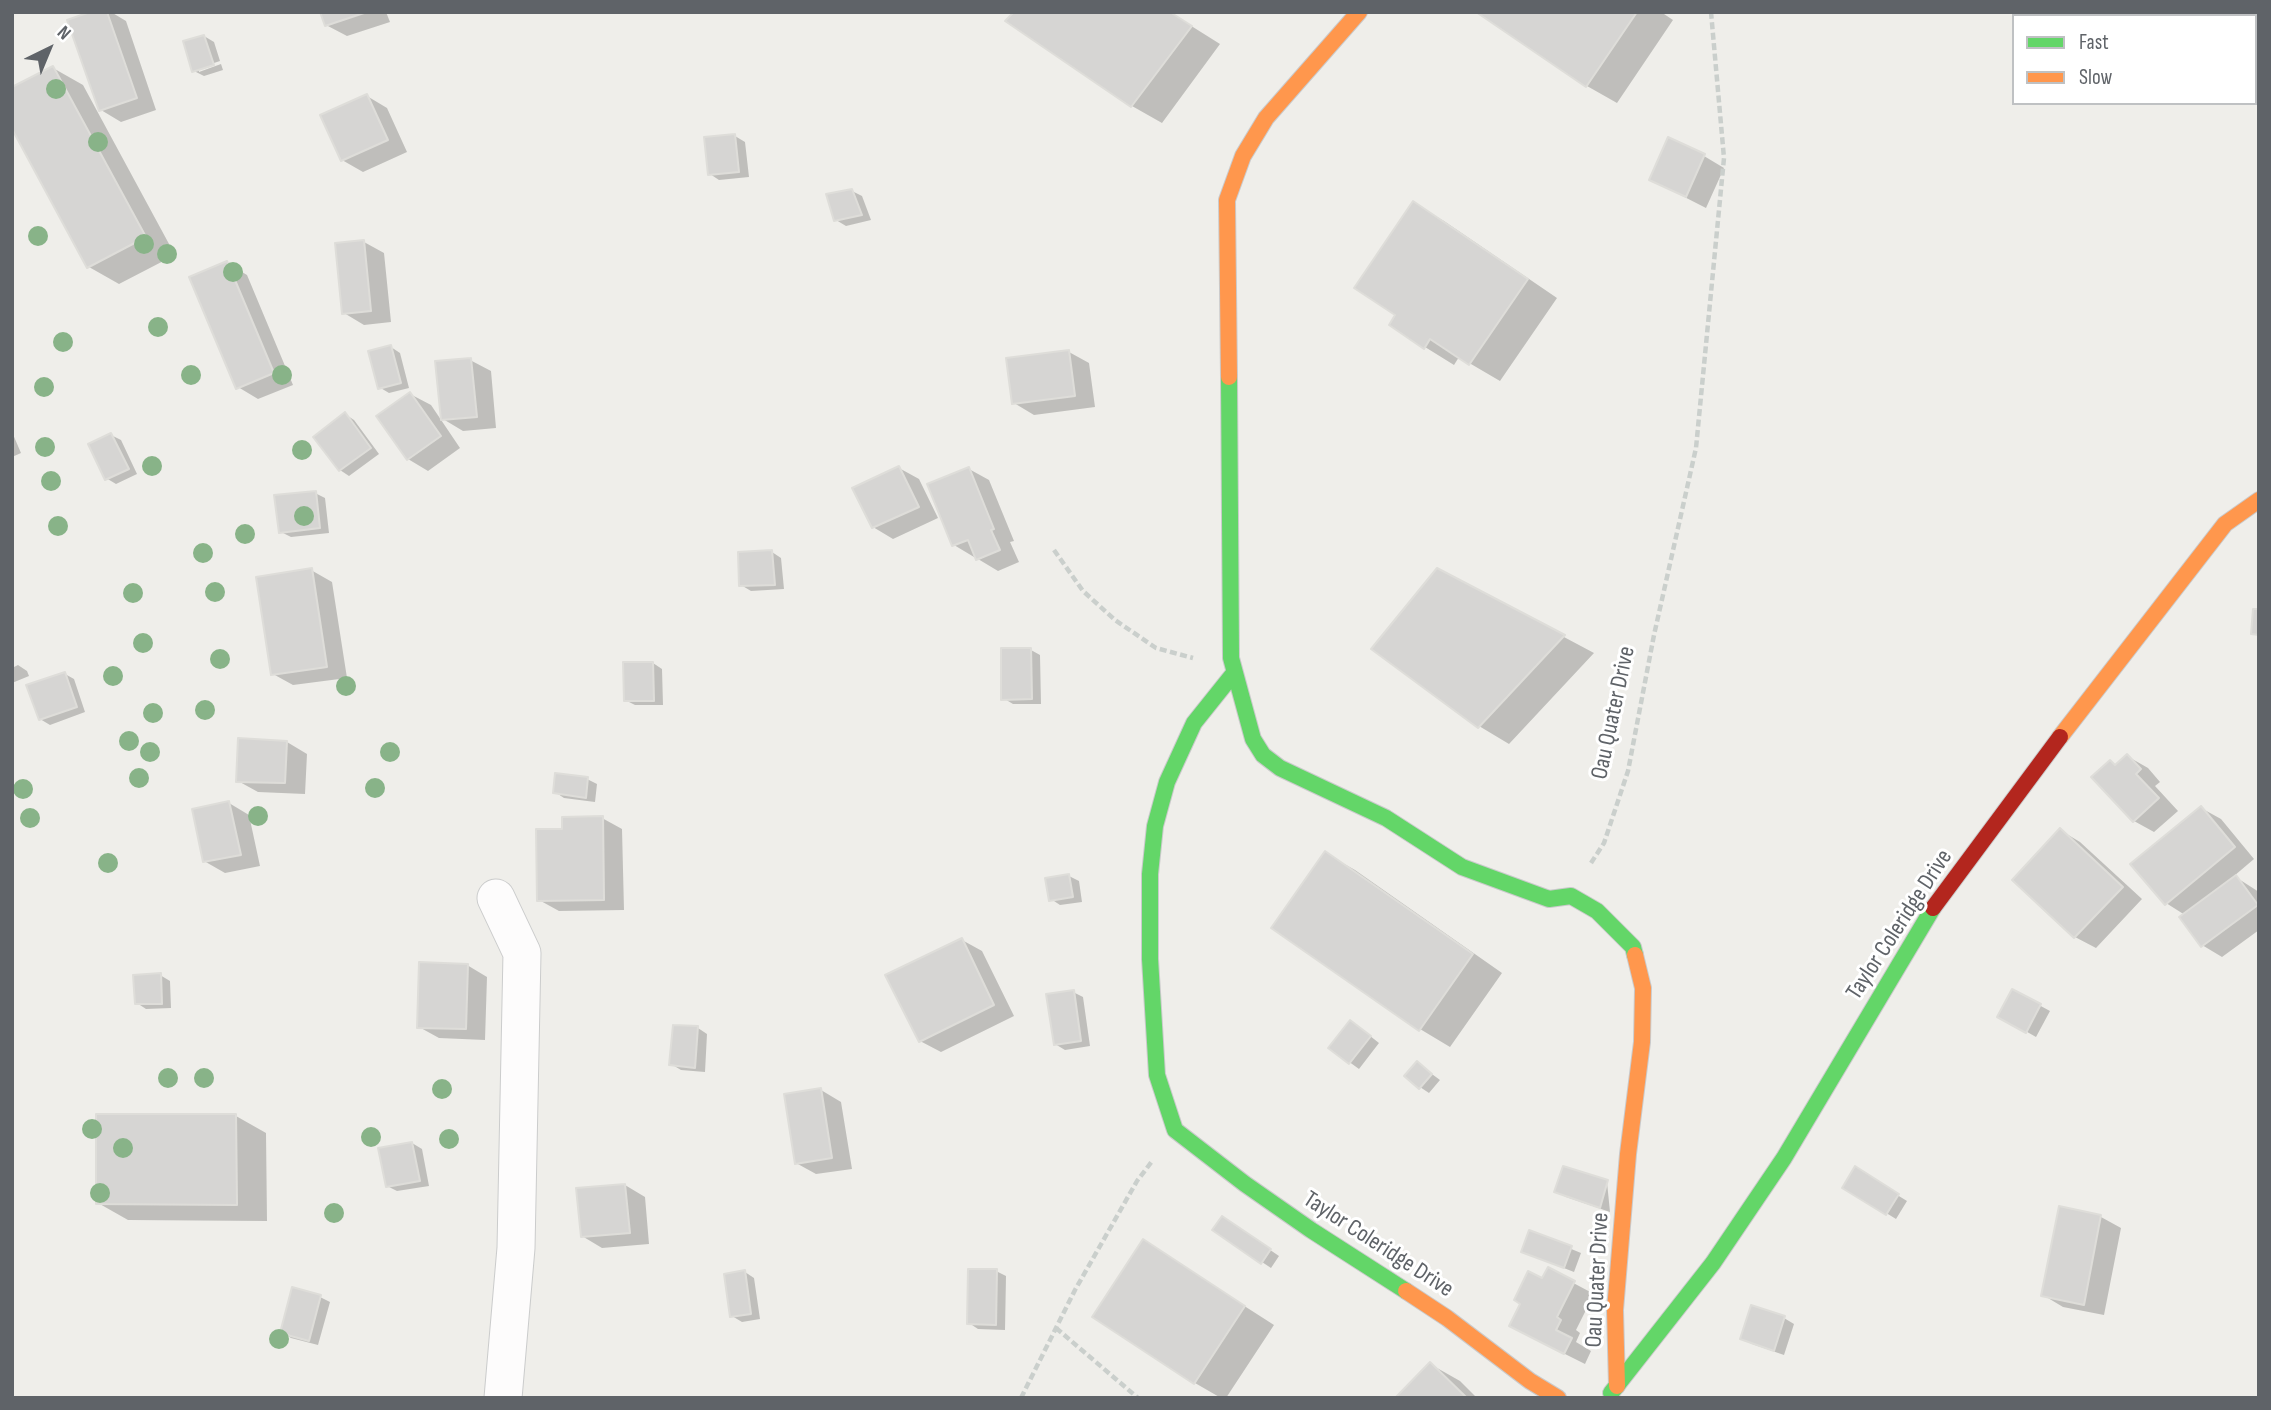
<!DOCTYPE html>
<html>
<head>
<meta charset="utf-8">
<style>
	body { margin:0 }
	#map { position:relative; width:2271px; height:1410px; overflow:hidden; background:#efeeea; font-family:"Sofia Sans Condensed",sans-serif }
	canvas { display:block }
	.frame { position:absolute; inset:0; border:14px solid #5f6368; pointer-events:none }
	.legend { position:absolute; left:2012px; top:14px; width:245px; height:91px; box-sizing:border-box; background:#fff; border:2px solid #bfc1c3; margin:0; padding:9px 12px; list-style:none; font-size:21px; color:#5f6368 }
	.legend li { display:flex; align-items:center; gap:14px; height:35px }
	.legend b { width:35px; border:2px solid #bfc1c3 }
	.north { position:absolute; left:14px; top:14px; width:70px; height:70px; -webkit-text-stroke:5px #fff; paint-order:stroke; rotate:43deg; font-size:19px; font-weight:700; line-height:28px; text-align:center; color:#5f6368 }
	.north::after { content:''; display:block; margin:auto; width:24px; height:32px; background:#5f6368; clip-path:polygon(50% 0,100% 100%,50% 72%,0 100%) }
</style>
</head>
<body>
<div id="map">
<canvas width="2271" height="1410"></canvas>
<div class="frame"></div>
<ul class="legend">
<li><b style="height:9px;background:#63d668"></b>Fast</li>
<li><b style="height:9px;background:#ff974d"></b>Slow</li>
</ul>
<div class="north">N</div>
</div>
<script>
const context = document.querySelector('canvas').getContext('2d');
context.lineJoin = 'round';
function fillPath(path, color) {
  context.fillStyle = color;
  context.fill(path, 'evenodd');
}
function toPath(rows) {
  const path = new Path2D();
  for (const r of rows) {
    path.moveTo(r[0], r[1]);
    for (let i = 2; i < r.length; i += 2) path.lineTo(r[i], r[i + 1]);
  }
  return path;
}
function strokePath(path, color, width, dash) {
  context.strokeStyle = color;
  context.lineWidth = width;
  context.lineCap = dash ? 'butt' : 'round';
  context.setLineDash(dash || []);
  context.stroke(path);
}
function write(font, color, halo, rows, align = 'center') {
  context.font = font + ' "Sofia Sans Condensed",sans-serif';
  context.lineWidth = 6;
  context.setLineDash([]);
  context.textBaseline = 'middle';
  context.strokeStyle = halo;
  context.fillStyle = color;
  for (const [text, x, y, turn = 0] of rows) {
    context.save();
    context.translate(x, y);
    context.rotate((+turn || 0) * Math.PI / 180);
    context.textAlign = isNaN(turn) ? turn : align;
    if (halo) context.strokeText(text, 0, 0);
    context.fillText(text, 0, 0);
    context.restore();
  }
}
const shadow = toPath([
	[96,12,111,12,126,21,156,110,121,122,101,110],
	[322,12,386,12,390,22,347,36,326,25],
	[1169,12,1220,44,1162,123,1132,106],
	[1479,12,1661,12,1673,20,1617,103,1587,86],
	[204,36,214,42,220,61,199,68,199,72,221,64,223,70,204,76,194,71],
	[53,68,83,85,175,255,119,284,89,267],
	[367,96,387,108,407,152,363,172,342,160],
	[735,136,745,142,749,177,719,180,710,174],
	[1704,156,1724,168,1706,208,1651,180],
	[852,191,862,196,871,220,846,226,836,220],
	[1414,204,1444,221,1557,298,1500,381,1459,357,1454,365,1425,347,1398,315],
	[364,242,384,253,391,322,364,325,344,313],
	[227,263,247,275,293,385,258,399,238,387],
	[391,347,400,353,409,388,389,393,379,387],
	[1069,352,1089,363,1095,407,1034,415,1014,403],
	[470,360,491,371,496,428,463,431,443,419],
	[410,394,431,405,460,448,428,471,408,459],
	[345,414,354,420,379,454,349,476,340,470],
	[12,432,21,453,12,457],
	[111,435,121,440,137,474,116,484,106,478],
	[899,468,919,479,938,518,893,539,873,527],
	[969,469,989,480,1014,541,1010,542,1019,562,998,571,978,559,976,556,974,557,954,545],
	[315,493,325,498,329,533,291,537,281,532],
	[772,552,781,558,784,589,751,591,741,585],
	[311,570,332,582,347,678,293,685,273,674],
	[1438,570,1594,653,1509,744,1479,726],
	[1031,650,1040,655,1041,704,1013,704,1003,698],
	[653,663,662,669,663,705,635,705,625,700],
	[18,665,27,671,29,676,12,683,12,668],
	[65,674,74,679,85,712,50,725,40,719],
	[287,742,307,754,305,794,258,792,238,781],
	[2127,756,2148,768,2160,782,2155,786,2178,811,2154,832,2134,821,2110,762,2117,766],
	[587,779,597,784,595,802,564,798,555,792],
	[229,803,249,815,260,866,225,873,204,861],
	[2201,808,2221,819,2254,859,2234,876,2259,892,2259,930,2222,957,2202,945,2185,915,2166,903],
	[602,818,622,829,624,910,559,911,539,900],
	[2060,830,2080,842,2142,899,2096,948,2075,937,2014,880],
	[1325,853,1355,870,1502,973,1450,1047,1420,1029],
	[1069,876,1079,881,1082,902,1060,905,1051,899],
	[962,940,982,951,1014,1016,941,1052,920,1041],
	[467,965,487,977,485,1040,439,1038,419,1027],
	[160,975,170,981,171,1008,146,1009,137,1003],
	[2013,991,2050,1011,2036,1037,1999,1016],
	[1073,992,1083,997,1090,1046,1065,1050,1055,1044],
	[698,1028,707,1034,705,1072,681,1070,671,1064],
	[1360,1028,1379,1043,1359,1069,1330,1048],
	[1417,1063,1440,1080,1429,1093,1420,1087],
	[821,1090,841,1102,852,1169,816,1174,796,1163],
	[236,1116,266,1133,267,1221,128,1220,98,1203],
	[412,1143,422,1149,429,1186,397,1191,387,1186],
	[1855,1169,1907,1201,1896,1219,1844,1187],
	[1607,1182,1610,1212,1566,1197,1556,1192],
	[625,1185,645,1197,649,1244,602,1248,582,1236],
	[2101,1217,2121,1228,2104,1315,2063,1307,2043,1295],
	[1232,1224,1279,1256,1271,1268,1262,1262],
	[1530,1232,1581,1253,1574,1272,1523,1252],
	[1143,1241,1274,1325,1226,1398,1221,1398,1195,1383,1095,1317],
	[1549,1270,1594,1294,1576,1330,1580,1333,1576,1342,1591,1351,1585,1364,1531,1337],
	[996,1271,1006,1276,1005,1330,978,1329,969,1323],
	[745,1272,754,1278,760,1319,742,1322,732,1316],
	[320,1297,330,1302,318,1345,291,1338,282,1332],
	[1753,1307,1784,1318,1794,1324,1784,1355,1752,1344,1742,1339],
	[1430,1364,1460,1381,1477,1398,1398,1398]
]);
const building = toPath([
	[90,12,107,12,137,98,99,111,67,20,90,12],
	[320,12,367,12,325,26,320,12],
	[1014,12,1170,12,1192,26,1131,107,1005,21,1014,12],
	[1476,12,1637,12,1586,87,1476,12],
	[204,35,214,65,192,72,183,41,204,35],
	[53,66,146,237,87,268,12,129,12,87,53,66],
	[367,94,388,140,341,161,320,115,367,94],
	[735,134,739,172,708,175,704,137,735,134],
	[1668,137,1705,154,1686,197,1649,180,1668,137],
	[852,189,862,215,834,221,826,194,852,189],
	[1413,201,1528,279,1469,365,1430,339,1424,349,1389,325,1395,315,1354,288,1413,201],
	[364,240,371,311,342,314,335,243,364,240],
	[227,261,274,373,236,389,189,277,227,261],
	[391,345,401,383,378,389,368,351,391,345],
	[1069,350,1075,396,1012,404,1006,358,1069,350],
	[471,358,477,417,441,420,435,361,471,358],
	[410,392,441,436,407,460,376,416,410,392],
	[345,412,371,448,339,471,313,437,345,412],
	[111,433,129,469,105,480,88,444,111,433],
	[899,466,919,507,872,528,852,488,899,466],
	[969,467,994,529,991,530,1000,550,976,560,968,540,952,546,927,484,969,467],
	[316,491,320,528,279,533,274,495,316,491],
	[772,550,775,585,739,586,738,552,772,550],
	[312,568,327,667,271,675,256,577,312,568],
	[1437,568,1565,635,1478,728,1371,649,1437,568],
	[2253,609,2259,609,2259,635,2251,634,2253,609],
	[1001,648,1031,648,1032,699,1001,700,1001,648],
	[623,662,653,662,654,701,624,701,623,662],
	[65,672,77,707,39,720,26,685,65,672],
	[238,738,287,741,285,783,236,782,238,738],
	[2127,754,2141,769,2136,774,2159,798,2133,822,2091,777,2110,760,2115,765,2127,754],
	[555,773,588,777,586,798,553,793,555,773],
	[229,801,241,855,203,862,192,809,229,801],
	[2201,806,2235,847,2165,905,2130,864,2201,806],
	[603,816,604,900,537,901,536,829,562,829,562,817,603,816],
	[2060,828,2123,887,2074,938,2012,880,2060,828],
	[1325,851,1473,954,1419,1031,1271,928,1325,851],
	[1069,874,1073,897,1049,901,1045,878,1069,874],
	[2236,875,2258,905,2201,947,2179,917,2236,875],
	[962,938,994,1005,919,1042,885,975,962,938],
	[419,962,468,964,466,1029,417,1028,419,962],
	[161,973,162,1004,135,1004,133,975,161,973],
	[2012,989,2041,1004,2026,1033,1997,1017,2012,989],
	[1074,990,1081,1041,1054,1045,1046,994,1074,990],
	[1350,1020,1371,1036,1349,1064,1328,1048,1350,1020],
	[673,1025,698,1026,695,1068,669,1065,673,1025],
	[1417,1061,1432,1074,1419,1089,1404,1076,1417,1061],
	[821,1088,832,1158,795,1164,784,1094,821,1088],
	[96,1114,236,1114,237,1205,96,1204,96,1114],
	[412,1142,420,1181,386,1187,378,1148,412,1142],
	[1563,1166,1608,1180,1600,1208,1554,1192,1563,1166],
	[1855,1166,1899,1194,1886,1215,1842,1188,1855,1166],
	[625,1184,630,1233,581,1237,576,1188,625,1184],
	[2059,1206,2101,1215,2084,1305,2041,1296,2059,1206],
	[1222,1216,1271,1249,1261,1264,1212,1230,1222,1216],
	[1529,1230,1572,1246,1564,1268,1521,1252,1529,1230],
	[1143,1239,1245,1306,1194,1384,1092,1317,1143,1239],
	[1548,1267,1575,1281,1557,1317,1561,1320,1556,1330,1572,1338,1564,1354,1509,1326,1520,1304,1514,1300,1528,1271,1542,1278,1548,1267],
	[968,1269,997,1269,996,1325,967,1324,968,1269],
	[745,1270,751,1314,730,1317,724,1274,745,1270],
	[292,1287,321,1295,309,1341,280,1333,292,1287],
	[1751,1305,1785,1316,1774,1351,1740,1339,1751,1305],
	[1430,1362,1467,1398,1395,1398,1430,1362]
]);
const path = toPath([
	[1054,550,1083,591,1115,620,1156,648,1193,658],
	[1591,863,1604,843,1628,771,1654,635,1696,448,1724,158,1711,12],
	[1056,1328,1138,1398],
	[1021,1398,1075,1290,1137,1181,1153,1160]
]);
const street = toPath([
	[496,898,522,953,516,1248,503,1398]
]);
const fast = toPath([
	[1229,377,1231,658,1253,739,1263,755,1280,768,1386,818,1462,867,1549,899,1571,896,1597,911,1633,947,1635,955],
	[1234,673,1194,723,1167,782,1155,826,1150,874,1150,959,1157,1075,1175,1130,1245,1184,1311,1230,1406,1291],
	[1611,1393,1713,1263,1784,1158,1933,908]
]);
const slow = toPath([
	[1229,377,1227,200,1243,156,1266,118,1359,12],
	[2060,737,2225,524,2259,500],
	[1406,1291,1447,1318,1530,1381,1558,1398],
	[1617,1386,1615,1310,1628,1154,1642,1042,1643,988,1635,955]
]);
const jam = toPath([
	[1933,908,2060,737]
]);
const trees = [
	[56,89],
	[98,142],
	[38,236],
	[144,244],
	[167,254],
	[233,272],
	[158,327],
	[63,342],
	[191,375],
	[282,375],
	[44,387],
	[45,447],
	[302,450],
	[152,466],
	[51,481],
	[304,516],
	[58,526],
	[245,534],
	[203,553],
	[215,592],
	[133,593],
	[143,643],
	[220,659],
	[113,676],
	[346,686],
	[205,710],
	[153,713],
	[129,741],
	[150,752],
	[390,752],
	[139,778],
	[375,788],
	[23,789],
	[258,816],
	[30,818],
	[108,863],
	[168,1078],
	[204,1078],
	[442,1089],
	[92,1129],
	[371,1137],
	[449,1139],
	[123,1148],
	[100,1193],
	[334,1213],
	[279,1339]
];
const streetNames = [
	["Oau Quater Drive",1614,713,-78],
	["Taylor Coleridge Drive",1900,925,-57],
	["Taylor Coleridge Drive",1378,1245,33],
	["Oau Quater Drive",1598,1280,-87]
];
fillPath(shadow, '#0003');
fillPath(building, '#d6d5d3');
strokePath(building, '#deddd9', 2);
strokePath(street, '#cbcccc', 39);
strokePath(fast, '#cacacb', 18);
strokePath(slow, '#cacacb', 18);
strokePath(jam, '#cacacb', 18);
strokePath(path, '#cacfcc', 4.5, [7, 3.5]);
strokePath(street, '#fdfcfc', 37);
strokePath(fast, '#63d668', 16);
strokePath(slow, '#ff974d', 16);
strokePath(jam, '#b3261e', 16);
context.fillStyle = '#88b388';
for (const [x, y] of trees) {
  context.beginPath();
  context.arc(x, y, 10, 0, 2 * Math.PI);
  context.fill();
}
write('24px', '#5f6368', '#fff', streetNames);
</script>
</body>
</html>
